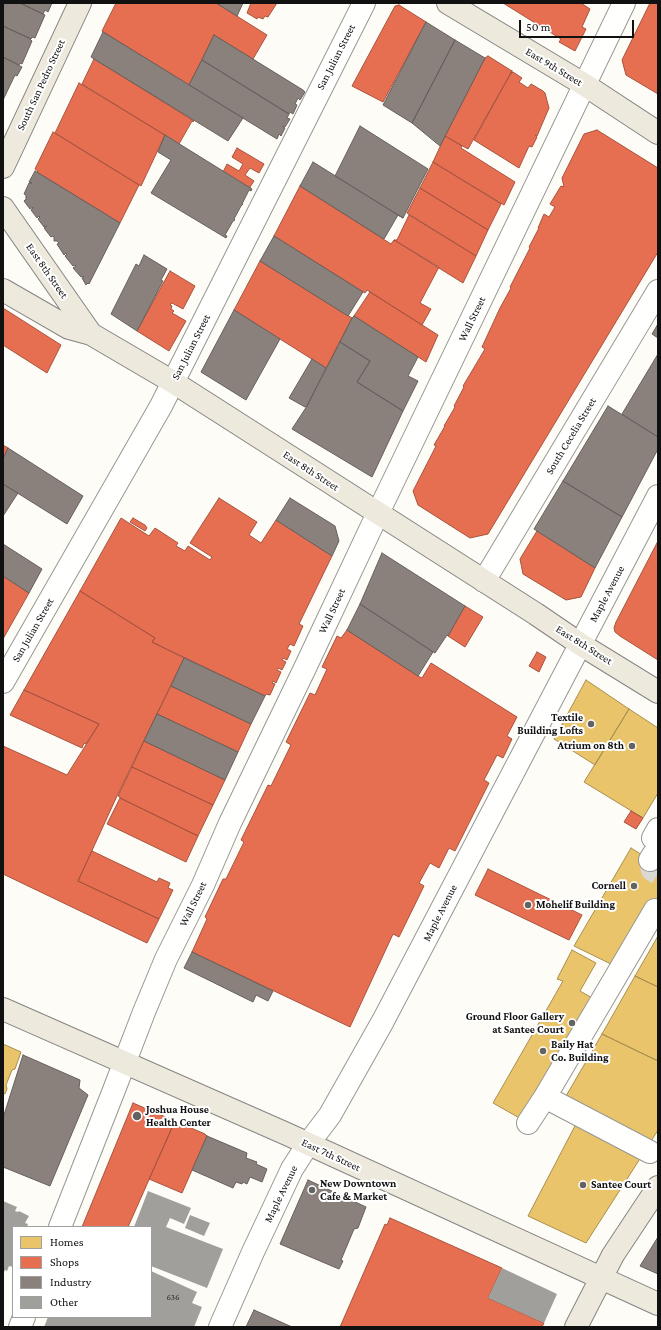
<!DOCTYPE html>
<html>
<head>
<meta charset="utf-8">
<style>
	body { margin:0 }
	#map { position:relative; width:661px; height:1330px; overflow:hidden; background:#fdfcf7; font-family:"Crimson Pro",serif }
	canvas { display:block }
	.frame { position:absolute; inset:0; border:4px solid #111; pointer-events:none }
	.legend { position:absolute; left:12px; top:1226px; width:140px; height:92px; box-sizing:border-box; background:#fff; border:1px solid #a0a0a0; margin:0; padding:5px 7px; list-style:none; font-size:12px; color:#111 }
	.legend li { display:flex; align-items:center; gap:8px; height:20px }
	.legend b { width:20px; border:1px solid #a0a0a0 }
	.scale { position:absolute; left:519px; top:20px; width:115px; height:18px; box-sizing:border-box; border:2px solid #111; border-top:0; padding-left:5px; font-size:12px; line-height:14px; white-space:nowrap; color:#111; -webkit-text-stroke:3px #fff; paint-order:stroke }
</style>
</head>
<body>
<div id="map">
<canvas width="661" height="1330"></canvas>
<div class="frame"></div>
<ul class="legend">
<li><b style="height:11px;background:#e9c46a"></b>Homes</li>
<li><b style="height:11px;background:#e76f51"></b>Shops</li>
<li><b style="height:11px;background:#8a817c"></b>Industry</li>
<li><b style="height:11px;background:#a19f9c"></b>Other</li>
</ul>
<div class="scale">50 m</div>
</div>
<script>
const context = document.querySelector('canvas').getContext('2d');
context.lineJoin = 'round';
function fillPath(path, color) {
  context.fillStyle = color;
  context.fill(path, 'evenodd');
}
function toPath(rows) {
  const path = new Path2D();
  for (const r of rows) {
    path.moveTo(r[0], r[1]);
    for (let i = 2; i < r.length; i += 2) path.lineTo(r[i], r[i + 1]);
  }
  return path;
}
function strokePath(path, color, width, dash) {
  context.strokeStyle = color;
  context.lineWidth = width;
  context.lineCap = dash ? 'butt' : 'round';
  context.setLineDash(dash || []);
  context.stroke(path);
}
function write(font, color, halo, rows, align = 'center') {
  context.font = font + ' "Crimson Pro",serif';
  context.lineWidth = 4;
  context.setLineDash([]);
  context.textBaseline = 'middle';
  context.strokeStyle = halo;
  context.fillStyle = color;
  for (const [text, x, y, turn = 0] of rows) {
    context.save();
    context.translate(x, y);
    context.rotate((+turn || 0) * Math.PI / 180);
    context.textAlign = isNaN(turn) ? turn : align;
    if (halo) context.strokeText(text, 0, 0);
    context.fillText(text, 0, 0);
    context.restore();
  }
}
const homes = toPath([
	[586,680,629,709,595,765,554,739,586,680],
	[629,709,658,728,658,793,643,818,584,782,629,709],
	[631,848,658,865,658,911,613,965,574,946,631,848],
	[658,936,658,987,635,976,658,936],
	[572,950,596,963,580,991,594,999,523,1120,493,1103,563,981,557,979,572,950],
	[635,976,658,987,658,1061,602,1034,635,976],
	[602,1034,658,1061,658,1130,648,1146,562,1103,602,1034],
	[3,1044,21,1052,15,1069,12,1070,6,1085,7,1089,5,1094,3,1093,3,1044],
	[577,1122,643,1154,586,1243,528,1216,577,1122]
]);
const shops = toPath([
	[116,3,216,3,267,35,253,59,214,35,189,85,102,31,116,3],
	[251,3,277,3,268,17,265,16,263,19,258,17,257,19,247,13,251,3],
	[503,3,581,3,590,9,582,27,586,29,575,51,559,42,561,39,503,3],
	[650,3,658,3,658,94,626,75,622,60,650,3],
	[399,5,426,22,383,102,352,86,395,6,399,5],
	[488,56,512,71,468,149,445,136,485,58,488,56],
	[94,59,194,121,193,122,192,121,179,144,82,84,94,59],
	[512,71,511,74,513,72,522,78,519,82,528,88,531,84,543,91,545,93,549,108,537,136,535,135,537,137,532,147,529,146,519,168,474,140,512,71],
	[79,83,165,135,141,186,55,133,79,83],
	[597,130,658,168,658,252,488,534,470,538,418,505,413,491,436,446,434,445,445,426,444,426,455,407,454,406,464,387,463,386,485,349,482,347,500,308,511,288,510,287,530,248,529,247,539,228,538,228,544,214,549,217,555,207,550,204,561,186,564,187,562,178,584,134,597,130],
	[53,132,139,185,120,223,37,172,38,171,35,169,53,132],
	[445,136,462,146,461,148,515,182,504,205,433,162,445,136],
	[237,148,264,164,259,173,250,168,245,175,254,181,250,187,250,189,223,172,227,164,239,171,243,164,232,157,237,148],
	[433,162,501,204,488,230,420,188,433,162],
	[300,186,391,244,394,240,439,267,420,303,431,309,422,325,367,290,365,293,274,236,300,186],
	[420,188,488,230,476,256,407,213,420,188],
	[409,215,476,256,463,283,394,240,397,240,409,215],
	[260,261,352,318,326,368,234,310,260,261],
	[170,271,195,286,183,309,172,303,170,305,172,306,171,309,174,311,172,313,186,321,169,351,137,331,170,271],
	[370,292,438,335,426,362,354,316,370,292],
	[3,308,61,345,47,373,3,345,3,308],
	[3,445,8,448,3,459,3,445],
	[219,498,257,522,249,535,261,543,276,520,332,556,299,624,303,626,294,646,290,644,287,649,291,651,287,660,283,658,282,660,286,662,282,670,278,668,277,670,281,672,276,683,273,681,272,683,275,684,270,695,266,694,265,696,152,642,155,638,80,591,121,518,149,536,155,528,178,543,176,546,185,551,188,546,210,560,212,557,190,543,219,498],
	[133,518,145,525,147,528,145,531,130,522,133,518],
	[537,531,595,568,581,597,566,600,523,574,520,559,537,531],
	[658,541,658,660,620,636,615,632,614,628,616,622,658,541],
	[3,576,29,593,3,639,3,576],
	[80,591,155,638,152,642,184,658,117,796,78,881,159,919,147,943,3,874,3,746,67,775,99,724,24,690,80,591],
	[465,606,483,617,465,647,448,636,465,606],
	[347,630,418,676,422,678,431,663,517,717,507,736,512,739,503,758,497,755,484,780,489,783,455,851,449,848,439,868,430,863,419,883,424,886,399,937,393,934,350,1027,192,952,207,919,205,917,223,879,226,879,244,842,241,840,268,785,271,786,291,745,286,742,310,693,315,695,327,669,322,667,337,636,341,638,347,630],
	[537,652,546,657,539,672,529,666,537,652],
	[171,686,251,724,238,752,157,714,171,686],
	[24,690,99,724,86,744,84,743,82,748,10,715,24,690],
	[144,741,225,780,213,805,132,767,144,741],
	[132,767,213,805,198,836,120,798,120,797,118,796,132,767],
	[120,798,198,836,186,862,107,824,120,798],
	[631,811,643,818,636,829,624,822,631,811],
	[92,851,157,882,159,878,170,883,168,888,173,890,159,919,78,881,92,851],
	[488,869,582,915,569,940,475,895,488,869],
	[133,1103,175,1121,128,1227,82,1227,133,1103],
	[175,1121,205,1134,207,1136,182,1193,149,1179,175,1121],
	[390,1218,502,1268,488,1298,544,1323,542,1327,340,1327,385,1224,387,1225,390,1218]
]);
const industry = toPath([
	[3,3,20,3,45,15,35,38,32,37,31,39,3,26,3,3],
	[20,3,52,3,48,12,45,10,43,14,20,3],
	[216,3,243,3,237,16,216,3],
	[426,22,455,40,412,123,383,105,426,22],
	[3,26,29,38,32,41,22,64,20,63,19,65,3,57,3,26],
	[103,32,243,118,228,141,91,57,103,32],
	[214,35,303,90,305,92,300,100,298,98,295,104,297,105,293,114,290,112,289,114,202,60,214,35],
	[455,40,485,58,440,146,412,123,455,40],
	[3,57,22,67,17,76,15,75,3,100,3,57],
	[202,60,289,114,287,118,290,119,285,127,283,126,283,127,285,128,281,136,279,134,277,139,189,85,202,60],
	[360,126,428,169,403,218,335,176,360,126],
	[165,135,252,189,251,191,249,190,242,204,243,204,241,206,234,219,235,220,233,221,225,235,227,236,226,238,151,193,171,160,158,152,165,135],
	[313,162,403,218,398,215,384,239,300,186,313,162],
	[35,171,120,223,89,284,88,283,86,285,82,278,84,277,83,276,81,277,73,268,76,266,75,265,73,266,65,256,67,254,66,253,64,255,57,244,59,243,57,241,54,241,54,237,53,236,51,237,44,228,47,226,44,227,38,219,40,217,39,216,37,218,31,210,33,208,33,207,30,209,24,201,26,199,26,195,24,194,29,183,32,183,29,182,35,171],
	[274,236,363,292,348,316,260,261,274,236],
	[144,255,167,269,161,280,163,281,137,331,111,314,136,264,139,266,144,255],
	[234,310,280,339,246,400,201,372,234,310],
	[354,316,418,357,408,376,418,381,403,411,357,382,370,361,340,342,352,318,354,316],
	[658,324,658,338,652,334,658,324],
	[340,342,370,361,357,382,403,411,372,477,292,429,307,406,340,342],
	[658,354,658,437,622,414,658,354],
	[312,359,326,368,307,406,305,407,289,398,312,359],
	[608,406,658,437,658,449,622,517,563,481,608,406],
	[8,448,83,496,67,524,3,484,3,459,8,448],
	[563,481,622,517,595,568,534,529,563,481],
	[3,484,18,493,3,516,3,484],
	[290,498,335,526,339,541,332,556,276,520,290,498],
	[3,544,42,569,29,593,3,576,3,544],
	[382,553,465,606,448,636,447,635,435,653,360,604,382,553],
	[360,604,433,652,418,676,347,630,360,604],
	[184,658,265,696,251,724,171,686,184,658],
	[157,714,238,752,225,780,144,741,157,714],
	[192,952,273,991,268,1001,256,995,253,1002,184,968,192,952],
	[23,1055,80,1080,79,1088,88,1095,50,1186,3,1167,3,1118,23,1055],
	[207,1136,247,1153,246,1158,257,1162,256,1164,267,1169,262,1182,250,1177,247,1184,243,1182,242,1184,236,1182,233,1188,192,1170,207,1136],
	[308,1180,366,1207,358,1228,354,1229,341,1260,343,1261,339,1269,280,1244,308,1180],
	[658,1237,658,1274,640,1266,658,1237],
	[254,1310,292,1327,246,1327,254,1310]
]);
const building = toPath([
	[148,1191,191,1208,184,1224,170,1218,166,1227,223,1249,207,1288,151,1266,151,1227,134,1227],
	[3,1201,17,1207,15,1211,18,1212,19,1211,29,1216,25,1223,28,1224,27,1227,13,1227,13,1267,9,1266,7,1271,5,1270,3,1274],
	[190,1215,210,1223,204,1236,185,1228],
	[502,1268,557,1294,544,1323,488,1298],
	[151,1271,197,1292,192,1303,202,1307,194,1327,44,1327,48,1317,151,1317]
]);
const minorTunnel = toPath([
	[650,860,652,870,658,874]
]);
const minor = toPath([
	[484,581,658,291],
	[3,682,161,406,364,3],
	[653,838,658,829],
	[650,860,653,855],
	[528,1123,545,1097],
	[650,1152,545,1097,655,910],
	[60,1227,114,1090,144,1012,166,959,203,885,230,823,305,668,378,513,624,3],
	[20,1327,24,1317],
	[220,1327,253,1252,292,1169,308,1144,330,1115,383,1021,658,496]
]);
const major = toPath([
	[448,3,585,85,658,133],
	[3,167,80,3],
	[3,208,91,334,173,382,536,614,580,644,658,692],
	[3,290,69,328,91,334],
	[3,1009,289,1135,658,1304],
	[576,1327,613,1255,658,1187]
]);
const markers = [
	[591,724,4,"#646362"],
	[632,746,4,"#646362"],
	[634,886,4,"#646362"],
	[528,905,4,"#646362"],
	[572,1023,4,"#646362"],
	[543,1051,4,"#646362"],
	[137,1116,5,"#646362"],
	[583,1185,4,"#646362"],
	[312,1190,4,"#646362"]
];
const numberNames = [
	["636",173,1297]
];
const streetNames = [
	["San Julian Street",336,57,-63],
	["East 9th Street",554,67,31],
	["South San Pedro Street",41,85,-65],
	["East 8th Street",47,271,55],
	["Wall Street",472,319,-64],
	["San Julian Street",191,347,-63],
	["South Cecelia Street",571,436,-59],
	["East 8th Street",311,471,33],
	["Maple Avenue",607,594,-62],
	["Wall Street",332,611,-65],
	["San Julian Street",33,630,-60],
	["East 8th Street",584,645,32],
	["Wall Street",193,904,-64],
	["Maple Avenue",440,913,-63],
	["East 7th Street",331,1155,25],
	["Maple Avenue",281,1194,-64]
];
const poiNames = [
	["Textile",583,718,"right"],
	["Building Lofts",583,731,"right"],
	["Atrium on 8th",624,746,"right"],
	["Cornell",626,886,"right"],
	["Mohelif Building",536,905],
	["Ground Floor Gallery",564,1017,"right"],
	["at Santee Court",564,1030,"right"],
	["Baily Hat",551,1045],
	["Co. Building",551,1058],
	["Joshua House",146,1110],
	["Health Center",146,1123],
	["New Downtown",320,1184],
	["Cafe & Market",320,1197],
	["Santee Court",591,1185]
];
fillPath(homes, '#e9c46a');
strokePath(homes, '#a88e4f', 1);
fillPath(shops, '#e76f51');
strokePath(shops, '#a7533e', 1);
fillPath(industry, '#8a817c');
strokePath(industry, '#665f5c', 1);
fillPath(building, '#a19f9c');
strokePath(minorTunnel, '#dad9d4', 22, [22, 11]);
strokePath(minor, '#979795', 24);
strokePath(major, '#858482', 24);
strokePath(minor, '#fffffe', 22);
strokePath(major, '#ede9dc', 22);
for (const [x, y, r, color] of markers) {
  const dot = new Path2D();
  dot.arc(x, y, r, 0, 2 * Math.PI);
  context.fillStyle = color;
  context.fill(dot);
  strokePath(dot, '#fff', 1.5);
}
write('9px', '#353434', null, numberNames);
write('11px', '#111', '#fff', streetNames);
write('bold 11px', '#111', '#fff', poiNames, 'left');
</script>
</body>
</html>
